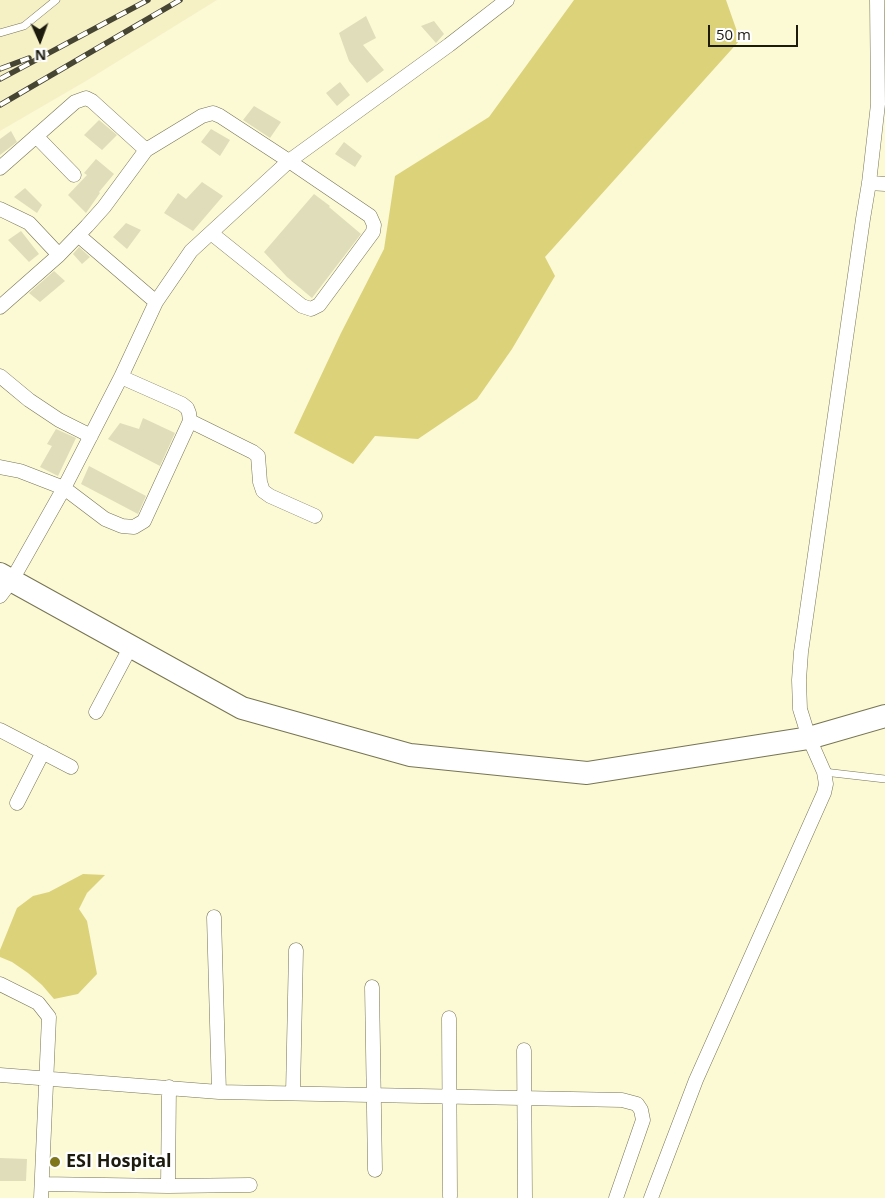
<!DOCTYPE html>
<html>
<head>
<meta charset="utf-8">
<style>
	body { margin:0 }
	#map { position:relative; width:885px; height:1198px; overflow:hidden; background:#fcf9d5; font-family:"Open Sans",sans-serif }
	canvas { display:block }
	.north { position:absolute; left:15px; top:15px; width:50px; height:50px; -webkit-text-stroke:4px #fff; paint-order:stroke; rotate:178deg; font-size:14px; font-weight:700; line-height:20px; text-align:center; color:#1d1b0e }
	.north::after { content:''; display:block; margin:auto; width:18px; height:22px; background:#1d1b0e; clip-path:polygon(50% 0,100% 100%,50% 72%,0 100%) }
	.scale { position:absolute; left:708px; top:25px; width:90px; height:22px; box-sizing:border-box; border:2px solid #1d1b0e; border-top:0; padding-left:6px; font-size:15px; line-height:18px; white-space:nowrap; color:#1d1b0e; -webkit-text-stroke:4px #fff; paint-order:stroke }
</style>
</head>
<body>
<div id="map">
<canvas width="885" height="1198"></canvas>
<div class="north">N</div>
<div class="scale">50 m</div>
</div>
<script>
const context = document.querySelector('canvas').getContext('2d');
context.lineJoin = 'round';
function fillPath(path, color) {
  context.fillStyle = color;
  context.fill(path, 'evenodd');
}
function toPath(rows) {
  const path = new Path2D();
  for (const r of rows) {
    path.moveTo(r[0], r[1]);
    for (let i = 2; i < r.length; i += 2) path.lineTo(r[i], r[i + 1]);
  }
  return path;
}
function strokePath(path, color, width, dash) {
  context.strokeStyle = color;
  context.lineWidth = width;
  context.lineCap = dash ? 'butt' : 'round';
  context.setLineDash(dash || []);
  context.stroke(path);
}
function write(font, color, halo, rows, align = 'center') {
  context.font = font + ' "Open Sans",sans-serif';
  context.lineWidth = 4.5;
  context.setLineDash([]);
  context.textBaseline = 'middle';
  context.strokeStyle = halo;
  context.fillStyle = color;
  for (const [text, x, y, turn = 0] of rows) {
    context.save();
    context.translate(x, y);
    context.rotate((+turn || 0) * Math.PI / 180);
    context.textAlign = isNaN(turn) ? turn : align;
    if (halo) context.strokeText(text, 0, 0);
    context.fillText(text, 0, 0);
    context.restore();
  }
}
const built = toPath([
	[0,0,217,0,86,81,0,131]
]);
const water = toPath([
	[574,0,726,0,740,40,545,257,555,276,512,349,477,399,418,439,375,436,353,464,294,433,341,333,384,249,395,176,489,117],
	[83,874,105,875,87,893,79,909,87,921,97,974,78,994,54,999,42,985,28,973,12,962,0,957,0,950,17,908,33,896,49,892]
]);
const building = toPath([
	[366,16,376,38,363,45,384,70,367,83,349,61,339,33],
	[434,21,444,34,436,43,421,26],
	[340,82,350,95,337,106,326,93],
	[254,106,281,122,270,138,243,120],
	[99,120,117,135,102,150,84,135],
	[211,129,230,140,220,156,201,142],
	[11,131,17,142,0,155,0,139],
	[344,142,362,156,355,167,335,154],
	[96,159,114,174,99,192,100,193,86,213,68,195,87,175,84,173],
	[202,182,223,196,193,231,164,213,178,193,186,199],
	[25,188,42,205,37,213,14,197],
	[314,194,330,206,329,207,361,234,312,298,287,277,264,252],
	[126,223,141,230,127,249,113,237],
	[21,231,39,254,29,262,8,240],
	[79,247,90,257,82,264,73,254],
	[54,271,65,281,40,302,29,293],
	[143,418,175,433,160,466,108,439,120,423,139,429],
	[56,429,76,438,58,476,40,467,52,446,47,444],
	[89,466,146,496,138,514,81,484],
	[0,1158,27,1159,26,1181,0,1181]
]);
const service = toPath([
	[0,33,24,26,56,0],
	[824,772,885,779]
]);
const minor = toPath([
	[36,136,74,175],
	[0,168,75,102,86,98,92,101,146,150],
	[869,183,885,184],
	[0,209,29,223,59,255],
	[78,235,156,302],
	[0,307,59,255,87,226,104,207,146,150,202,116,213,113,220,116,289,161,370,216,374,225,373,232,319,305,311,309,302,306,211,233],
	[0,376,29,400,59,420,91,436],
	[190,421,253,452,258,456,260,482,263,491,270,496,315,516],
	[0,467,20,471,64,488,105,519,122,526,134,527,144,521,190,421,189,413,187,408,182,404,121,377],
	[0,596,12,580,64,488,121,377,156,302,191,251,289,161,449,45,507,0],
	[96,712,131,646],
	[0,730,71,767],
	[17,803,43,752],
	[214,917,219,1092],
	[0,984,38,1003,49,1017,41,1198],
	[372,987,375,1170],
	[449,1018,450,1196],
	[524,1050,525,1198],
	[0,1075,219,1092,622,1100,637,1104,641,1110,643,1120,616,1198],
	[293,1093,296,950],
	[42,1184,168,1186,169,1087],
	[168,1186,250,1185],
	[651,1198,696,1080,824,793,826,784,824,772,809,738,800,709,799,680,801,652,863,219,869,183,878,104,877,0]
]);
const primary = toPath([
	[0,574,242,708,410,755,587,773,809,738,885,716]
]);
const rail = toPath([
	[0,69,29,58],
	[0,79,148,0],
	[0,105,180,0]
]);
const markers = [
	[55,1162,6,"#80771c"]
];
const poiNames = [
	["ESI Hospital",66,1162]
];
fillPath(built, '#f5f1c5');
fillPath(water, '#dbd27a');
fillPath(building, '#e0ddba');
strokePath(service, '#777453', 8);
strokePath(minor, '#777453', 15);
strokePath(primary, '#777453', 24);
strokePath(service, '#fff', 7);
strokePath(minor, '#fff', 14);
strokePath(primary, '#fff', 22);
strokePath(rail, '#464432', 5.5);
strokePath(rail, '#fff', 4, [11]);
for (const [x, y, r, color] of markers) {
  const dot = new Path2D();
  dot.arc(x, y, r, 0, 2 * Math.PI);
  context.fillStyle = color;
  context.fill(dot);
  strokePath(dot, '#fff', 2);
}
write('bold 18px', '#1d1b0e', '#fff', poiNames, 'left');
</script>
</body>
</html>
